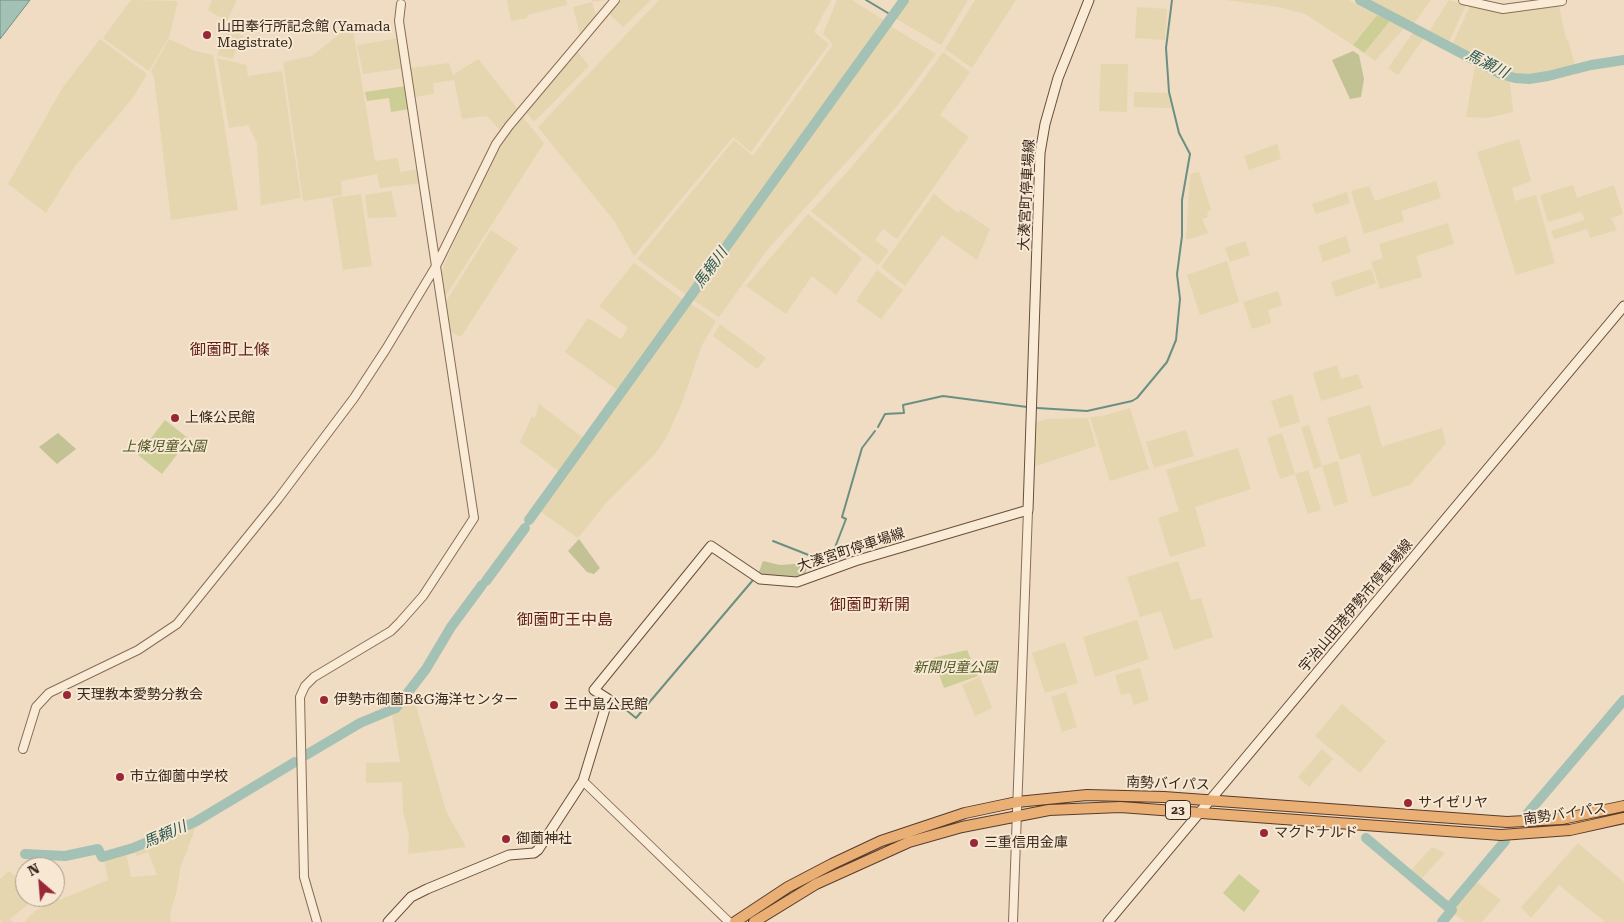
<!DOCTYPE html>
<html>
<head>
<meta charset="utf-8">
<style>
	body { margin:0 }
	#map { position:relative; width:1624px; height:922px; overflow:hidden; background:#efdcc2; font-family:"Roboto Serif",serif }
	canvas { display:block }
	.north { position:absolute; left:15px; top:857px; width:50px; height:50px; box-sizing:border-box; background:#f6e8d2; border:1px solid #aa9b8a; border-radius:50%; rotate:333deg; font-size:14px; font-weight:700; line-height:20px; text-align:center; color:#39271d }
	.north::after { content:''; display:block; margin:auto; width:18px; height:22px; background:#9a2735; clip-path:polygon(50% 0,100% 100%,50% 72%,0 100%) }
</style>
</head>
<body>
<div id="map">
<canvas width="1624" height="922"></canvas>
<div class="north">N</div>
</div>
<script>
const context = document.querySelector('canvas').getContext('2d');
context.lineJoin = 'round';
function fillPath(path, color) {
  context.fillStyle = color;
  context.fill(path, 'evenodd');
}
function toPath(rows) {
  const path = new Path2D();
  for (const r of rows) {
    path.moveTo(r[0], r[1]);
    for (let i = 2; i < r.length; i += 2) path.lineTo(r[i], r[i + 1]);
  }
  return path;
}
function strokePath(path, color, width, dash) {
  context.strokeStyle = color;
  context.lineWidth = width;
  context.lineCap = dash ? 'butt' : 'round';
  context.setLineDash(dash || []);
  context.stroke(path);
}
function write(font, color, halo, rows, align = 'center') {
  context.font = font + ' "Roboto Serif","Noto Sans JP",serif';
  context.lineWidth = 4;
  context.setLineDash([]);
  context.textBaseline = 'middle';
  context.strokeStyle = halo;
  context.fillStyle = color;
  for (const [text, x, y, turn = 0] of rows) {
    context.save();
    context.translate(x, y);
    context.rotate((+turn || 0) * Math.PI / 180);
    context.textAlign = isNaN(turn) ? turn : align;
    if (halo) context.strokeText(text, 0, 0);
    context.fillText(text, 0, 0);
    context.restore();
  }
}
const farmland = toPath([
	[131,0,178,1,169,37,149,71,103,38],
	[212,0,237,0,227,21,208,10],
	[507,0,566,0,567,5,527,15,527,18,511,21],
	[592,0,608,0,592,2,596,16,580,35,573,7,592,2],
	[619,0,651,0,623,27,608,13],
	[659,0,831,0,814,32,829,44,751,152,733,137,634,256,615,222,538,127],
	[837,0,852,0,884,20,857,57,861,60,688,296,637,259,734,140,753,156,832,46,831,42,823,34],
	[909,0,968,0,941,45,895,18],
	[975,0,1016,0,972,68,945,49],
	[1226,0,1349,0,1377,15,1353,45,1305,14,1279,7],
	[1364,0,1431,0,1413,25],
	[1449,0,1466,5,1448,44,1428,33],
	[1470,6,1503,13,1559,6,1566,39,1568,40,1575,65,1527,77,1509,73,1452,45],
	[1137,7,1167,9,1165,40,1135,38],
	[1390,21,1404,28,1375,61,1364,53],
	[352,24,375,161,398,158,400,172,419,169,422,183,380,188,377,174,341,181,342,195,303,201,283,62,312,56],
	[889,25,936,54,897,106,768,249,719,317,693,300],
	[229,29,243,36,232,59,217,55],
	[1414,31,1424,38,1398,75,1388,68],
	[399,38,405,68,363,74,357,45],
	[100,39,147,74,132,99,75,166,46,213,8,184,63,87],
	[169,39,195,51,213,55,238,210,171,220,154,77,151,71],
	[578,52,589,66,534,122,526,112],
	[943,52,970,72,940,115,969,137,897,239,883,229,875,240,889,251,878,265,811,211,849,170,912,95],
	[217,58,246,65,248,76,282,71,301,198,261,205,257,143,248,125,229,128],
	[478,59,517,108,500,130,487,116,462,119,454,80,433,83,434,94,414,97,410,68,449,63,453,75],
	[1101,64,1128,64,1127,112,1099,111],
	[1475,66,1510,82,1513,112,1487,118,1466,117],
	[1134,92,1168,93,1171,108,1134,107],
	[522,116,544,143,445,297,441,276,444,265,490,162],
	[1519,139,1531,181,1512,188,1515,201,1536,195,1555,263,1516,275,1477,152],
	[1277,144,1281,159,1249,170,1244,156],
	[1199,172,1211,210,1207,212,1208,217,1202,219,1208,233,1190,239,1186,239,1190,174],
	[1436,181,1441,198,1401,211,1404,221,1364,234,1351,191,1369,186,1375,201],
	[1573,185,1577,198,1614,185,1623,214,1611,218,1617,230,1590,238,1587,229,1554,239,1551,231,1585,220,1581,212,1548,222,1540,195],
	[391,191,397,217,368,218,365,195],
	[1347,192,1350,203,1316,214,1312,204],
	[361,194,372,266,343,270,332,198],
	[934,194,958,213,961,210,990,229,977,260,942,235,905,286,881,267],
	[808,214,862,258,836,295,812,276,786,314,746,286],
	[1448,223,1454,244,1416,256,1422,277,1380,289,1371,262,1383,258,1379,244],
	[491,230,518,248,461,337,449,331,445,303],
	[1346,236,1351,252,1323,262,1318,246],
	[1245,241,1250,255,1230,262,1225,248],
	[1227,261,1239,302,1200,315,1187,275],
	[634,263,685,301,620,392,565,352,588,318,621,339,628,328,599,306],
	[1371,269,1376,283,1336,297,1331,282],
	[877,270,903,290,881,319,856,301],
	[1278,291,1282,305,1268,310,1271,323,1252,329,1243,302],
	[690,303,716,321,702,345,682,403,665,440,655,454,606,503,578,538,540,511],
	[720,324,766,358,757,369,713,336],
	[1337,365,1341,379,1358,374,1363,388,1321,401,1313,373],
	[1292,394,1300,422,1280,428,1271,401],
	[539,404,585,439,561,473,520,442,532,416,535,418],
	[1370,405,1382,447,1368,451,1442,428,1446,443,1410,485,1372,497,1360,454,1367,451,1340,460,1327,418],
	[1130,408,1149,469,1110,481,1090,417,1103,416],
	[1088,418,1096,446,1033,467,1036,422,1047,419],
	[1309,425,1322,466,1338,461,1348,502,1334,506,1322,466,1314,469,1301,427],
	[1186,430,1194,456,1154,468,1146,442],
	[1282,433,1295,474,1308,470,1321,510,1308,514,1295,474,1280,479,1267,438],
	[1238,448,1251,489,1195,507,1206,546,1170,557,1158,518,1179,511,1166,470],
	[1178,561,1191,600,1201,598,1213,637,1174,650,1161,611,1140,617,1127,577],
	[1137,620,1149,659,1095,677,1083,637],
	[1065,642,1078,683,1045,693,1032,653],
	[1140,668,1149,700,1134,705,1130,693,1121,695,1115,675],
	[980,677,992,708,975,716,962,685],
	[1066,692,1077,727,1062,732,1051,697],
	[414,699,446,811,466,847,408,854,409,834,403,812,402,782,366,783,366,763,400,762,392,715],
	[1342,704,1386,741,1360,773,1315,736],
	[1322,749,1333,759,1309,787,1298,777],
	[198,821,180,869,177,890,170,914,171,922,24,922,35,911,47,905,108,880,104,859,126,852,131,877,157,875,148,852,137,856,134,848],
	[1578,843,1624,882,1624,922,1605,922,1559,885,1531,918,1521,907],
	[1432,847,1445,853,1421,879,1411,870],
	[9,871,25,885,25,897,37,897,10,919,12,922,2,922,0,920,0,879],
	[1477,882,1501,900,1482,922,1465,922,1452,912]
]);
const green = toPath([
	[1377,15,1390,21,1364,53,1353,45],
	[406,86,409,109,391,112,389,98,367,101,365,92],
	[165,420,189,439,162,474,138,455],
	[967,650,978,676,944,688,933,658],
	[1239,874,1260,891,1244,912,1223,893]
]);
const cemetery = toPath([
	[1353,51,1359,55,1364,79,1361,97,1350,99,1332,60],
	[58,433,76,449,57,464,39,447],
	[579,539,600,568,594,574,587,572,568,551],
	[763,561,780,565,808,563,805,576,802,578,773,579,758,574]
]);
const water = toPath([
	[0,0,30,0,0,39,0,0]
]);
const stream = toPath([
	[866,0,893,16],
	[1037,408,1087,411,1132,401,1137,398,1167,362,1176,340,1180,299,1177,274,1182,236,1182,200,1190,154,1179,133,1169,92,1166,48,1172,0],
	[878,427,885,414,904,413,903,405,943,396,1027,407],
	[773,541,829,563,846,519,842,517,862,448,875,431],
	[614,700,636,718,753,580]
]);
const river = toPath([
	[1360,0,1501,74,1515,78,1529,79,1548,76,1591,65,1624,60],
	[529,520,904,0],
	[486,581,525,528],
	[306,755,360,723,396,708,426,669,451,627,482,585],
	[1527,814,1624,700],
	[1366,838,1449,908],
	[25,854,65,856,98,849,102,857,133,848,195,822,295,762],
	[1442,922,1452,910,1449,908,1505,841]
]);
const tertiary = toPath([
	[1463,0,1503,9,1562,1],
	[23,749,36,707,49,693,138,650,177,624,278,499,354,398,386,349,436,266,496,144,509,126,615,0],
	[583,781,729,922],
	[317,922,304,877,300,697,305,686,314,677,391,631,400,622,423,596,474,518,399,21,401,4],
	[1013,922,1028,510]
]);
const secondary = toPath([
	[388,922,411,897,427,889,509,855,534,853,538,850,583,781,608,699,594,690,711,546,760,579,797,582,855,561,1028,510,1040,153,1045,124,1058,78,1089,0],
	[1108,922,1624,306]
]);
const trunk = toPath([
	[735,922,788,887,832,864,881,841,965,813,1017,802,1087,795,1164,797,1507,822,1562,819,1624,806],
	[754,922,816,884,909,842,962,827,1049,810,1120,807,1501,835,1570,830,1624,818]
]);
const markers = [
	[207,35,5,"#9a2735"],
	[175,418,5,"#9a2735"],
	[67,695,5,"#9a2735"],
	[324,700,5,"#9a2735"],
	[554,705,5,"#9a2735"],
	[120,777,5,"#9a2735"],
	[1408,803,5,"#9a2735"],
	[1264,833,5,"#9a2735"],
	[506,839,5,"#9a2735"],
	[974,843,5,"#9a2735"]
];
const shields = [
	[1178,810,25]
];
const shieldNames = [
	["23",1178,810]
];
const poiNames = [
	["山田奉行所記念館 (Yamada",217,27],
	["Magistrate)",217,43],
	["上條公民館",185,418],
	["天理教本愛勢分教会",77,695],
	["伊勢市御薗B&G海洋センター",334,700],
	["王中島公民館",564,705],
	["市立御薗中学校",130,777],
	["サイゼリヤ",1418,803],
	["マクドナルド",1274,833],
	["御薗神社",516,839],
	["三重信用金庫",984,843]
];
const streetNames = [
	["大湊宮町停車場線",1027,195,-87],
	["大湊宮町停車場線",851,550,-18],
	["宇治山田港伊勢市停車場線",1356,606,-50],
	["南勢バイパス",1168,784,2],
	["南勢バイパス",1565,814,-8]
];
const parkNames = [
	["上條児童公園",164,447],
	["新開児童公園",955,668]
];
const waterNames = [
	["馬瀬川",1487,64,27],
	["馬頼川",711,268,-54],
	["馬頼川",165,835,-23]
];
const quarterNames = [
	["御薗町上條",230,350],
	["御薗町新開",870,605],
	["御薗町王中島",565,620]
];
fillPath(farmland, '#e5d6af');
fillPath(green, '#cdcd96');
fillPath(cemetery, '#c2c295');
fillPath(water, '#a4c1b6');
strokePath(water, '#6b9083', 1);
strokePath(stream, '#6b9083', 2);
strokePath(river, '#a4c1b6', 10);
strokePath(tertiary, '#896d59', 10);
strokePath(secondary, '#6b4e3c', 11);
strokePath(trunk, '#573c2d', 12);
strokePath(tertiary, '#f9ebd5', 8);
strokePath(secondary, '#f9ebd5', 9);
strokePath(trunk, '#eaaf74', 10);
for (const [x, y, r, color] of markers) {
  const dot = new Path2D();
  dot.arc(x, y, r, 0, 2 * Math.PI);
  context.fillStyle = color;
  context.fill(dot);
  strokePath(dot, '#f6e8d2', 2);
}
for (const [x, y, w] of shields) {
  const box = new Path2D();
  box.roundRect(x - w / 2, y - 9.5, w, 19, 4);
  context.fillStyle = '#f6e8d2';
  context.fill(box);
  strokePath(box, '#39271d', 1);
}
write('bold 12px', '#39271d', null, shieldNames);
write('14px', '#39271d', '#f6e8d2', poiNames, 'left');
write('14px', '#39271d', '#f6e8d2', streetNames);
write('italic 14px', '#4f5623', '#f6e8d2', parkNames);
write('italic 15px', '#2c5951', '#f6e8d2', waterNames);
write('16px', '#66231c', '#f6e8d2', quarterNames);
</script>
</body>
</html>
